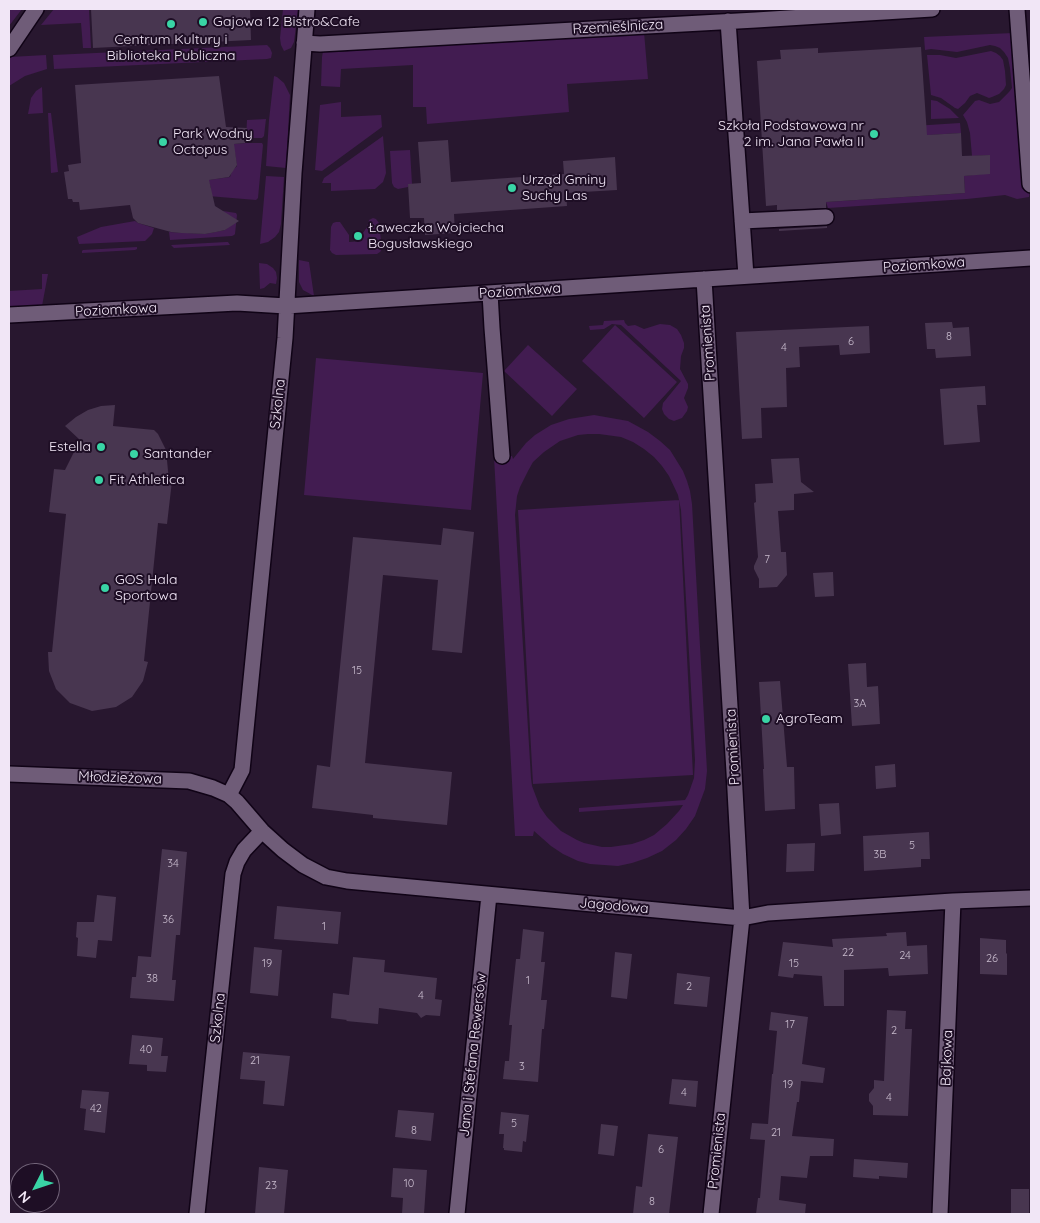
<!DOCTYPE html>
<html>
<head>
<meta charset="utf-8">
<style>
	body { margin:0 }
	#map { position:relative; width:1040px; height:1223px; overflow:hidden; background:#28172f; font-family:Quicksand,sans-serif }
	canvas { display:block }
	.frame { position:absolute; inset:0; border:10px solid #f1e6f6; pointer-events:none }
	.north { position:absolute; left:10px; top:1163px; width:50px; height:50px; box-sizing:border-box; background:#1e0e25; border:1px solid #726479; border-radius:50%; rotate:229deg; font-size:14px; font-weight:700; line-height:20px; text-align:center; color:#f1e6f6 }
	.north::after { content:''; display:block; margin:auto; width:18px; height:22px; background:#39d4a5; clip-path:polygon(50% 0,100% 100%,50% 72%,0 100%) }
</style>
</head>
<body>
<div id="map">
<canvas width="1040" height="1223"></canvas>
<div class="frame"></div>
<div class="north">N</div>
</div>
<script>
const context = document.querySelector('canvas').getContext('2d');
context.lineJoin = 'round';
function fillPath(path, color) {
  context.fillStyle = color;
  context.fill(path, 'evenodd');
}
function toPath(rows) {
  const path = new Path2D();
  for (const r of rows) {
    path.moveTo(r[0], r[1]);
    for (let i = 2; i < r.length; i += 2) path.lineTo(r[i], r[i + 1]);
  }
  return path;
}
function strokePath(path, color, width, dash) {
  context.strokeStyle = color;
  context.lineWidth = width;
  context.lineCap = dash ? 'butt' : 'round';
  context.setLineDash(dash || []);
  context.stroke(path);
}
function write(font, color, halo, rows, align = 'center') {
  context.font = font + ' Quicksand,sans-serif';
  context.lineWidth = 4;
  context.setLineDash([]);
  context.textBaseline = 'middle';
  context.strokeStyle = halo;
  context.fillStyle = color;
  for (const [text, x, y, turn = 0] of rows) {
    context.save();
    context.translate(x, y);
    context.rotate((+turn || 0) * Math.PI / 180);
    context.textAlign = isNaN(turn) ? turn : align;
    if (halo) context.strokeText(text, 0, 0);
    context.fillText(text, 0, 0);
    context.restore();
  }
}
const green = toPath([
	[9,9,22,9,9,26],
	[54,9,89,9,91,48,83,48,81,23,41,25],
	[283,9,298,9,294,42,291,48,284,51,281,45,280,38],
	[644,32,648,79,567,84,569,112,427,124,426,107,413,107,413,65,341,69,340,87,321,86,322,57,323,51,340,52,426,43],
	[1013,33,1030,190,1029,197,1017,199,1005,195,967,199,828,208,826,202,965,193,964,176,990,173,990,155,972,156,970,133,967,122,963,115,975,101,979,100,990,104,999,102,1009,92,1012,88,1010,68,1008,58,1004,52,1000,48,995,46,990,45,957,52,931,49,925,50,924,37],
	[267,45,270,48,272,53,271,58,267,59,54,69,53,55],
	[991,51,996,53,1000,56,1003,60,1005,71,1006,85,1004,89,999,94,992,97,989,98,977,93,970,96,965,103,958,109,955,108,941,98,931,95,927,55,940,55,956,58],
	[46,55,47,69,25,76,9,86,9,59,10,57],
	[274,76,277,77,284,83,290,95,286,168,266,166,269,120],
	[42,87,43,113,28,114,31,98,36,91],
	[931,100,937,101,950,109,959,118,931,119],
	[341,102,341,117,381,115,382,127,322,171,315,170,320,105],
	[48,113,51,113,58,172,51,173],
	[266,119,264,136,262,138,246,138,247,120],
	[960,123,961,133,913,136,913,126],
	[383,136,386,173,383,182,375,189,331,191,331,183,322,183,324,178],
	[246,143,262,143,263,145,258,198,256,200,208,196,211,188,208,180,230,177,232,171,237,166,235,153,223,145],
	[410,150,412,184,408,184,408,187,398,189,394,187,392,183,390,151],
	[266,176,284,177,281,224,279,232,275,237,268,242,260,244],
	[223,211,236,213,237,215,235,234,234,235,232,236,170,240,169,232,205,234,225,230,232,224],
	[373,218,376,219,379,223,382,249,380,252,377,254,336,255,332,253,330,250,331,227,333,223,336,222,340,222,349,235,349,242,362,241,363,233,367,227,369,220],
	[135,221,138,223,154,228,152,234,145,241,79,244,77,237,101,227],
	[226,242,228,242,230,245,174,248,171,245],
	[137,247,137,249,135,250,82,253,82,251,83,250],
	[299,260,309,262,314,296,303,290,299,282],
	[259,263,267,264,273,268,276,272,277,278,276,284,270,283,264,288,260,289],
	[42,274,48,274,42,306,9,308,9,291,42,289],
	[624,320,625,323,628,326,635,325,644,329,660,324,670,325,677,329,681,335,684,343,684,348,681,356,680,369,688,384,688,388,684,398,688,407,687,411,682,418,674,421,669,419,664,414,662,409,663,403,681,381,621,325,612,324,604,329,590,330,589,326,603,325,604,321],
	[615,325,677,382,644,418,582,361],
	[528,345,577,389,552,416,504,371],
	[316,358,483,373,471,510,304,495],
	[594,415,628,421,648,432,660,441,670,450,683,471,687,481,690,491,692,504,707,771,705,789,695,816,686,829,676,840,662,851,647,858,632,863,618,866,590,864,578,861,563,854,551,846,534,831,533,836,515,836,494,457,512,456,513,459,526,443,535,435,551,425,569,419],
	[588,434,599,434,621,437,633,442,644,449,654,457,662,466,669,476,678,495,681,510,695,760,694,778,688,795,685,800,579,808,579,812,683,805,679,811,667,824,654,835,644,840,632,844,611,847,602,847,584,843,577,840,561,831,547,817,540,807,532,786,531,778,515,515,517,496,520,487,528,471,533,462,544,452,560,441,578,435],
	[679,500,693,775,533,784,518,510]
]);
const building = toPath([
	[91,9,250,9,251,40,93,48],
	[921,47,927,135,961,133,962,156,990,155,990,174,964,176,965,193,826,202,826,208,777,210,777,205,766,206,757,61,781,59,780,50,818,48,818,53],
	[219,76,226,127,247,128,245,143,234,144,237,165,229,177,209,180,215,206,239,221,225,230,216,232,205,234,181,233,171,232,138,223,133,218,130,205,80,210,79,202,73,202,72,199,68,199,64,172,69,171,68,165,81,163,75,85],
	[448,140,451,182,564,174,563,161,615,157,617,190,566,193,567,206,454,214,455,233,425,235,424,218,410,218,408,184,421,183,418,142],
	[827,226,827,228,779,231,779,229],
	[952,322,953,328,969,327,971,356,936,358,935,349,927,349,925,323],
	[869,326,870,353,840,355,839,345,799,347,800,367,786,368,787,407,761,408,762,438,742,439,736,332],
	[985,386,986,405,977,405,980,442,944,445,940,389],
	[115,405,113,426,154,430,158,434,166,450,169,481,172,481,167,524,158,523,144,661,148,662,143,681,132,697,116,707,92,711,70,703,56,689,49,671,48,652,52,652,66,514,49,512,54,469,65,470,80,440,65,426,76,417,88,410,101,406],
	[799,458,801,482,814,492,794,494,794,510,778,511,781,552,786,552,787,575,777,587,759,588,759,579,754,569,754,566,758,557,754,503,756,502,755,484,773,483,771,459],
	[443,528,474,532,462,653,432,650,438,580,383,575,365,763,452,772,447,825,373,818,373,815,312,808,317,765,330,767,353,537,441,545],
	[833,572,834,596,815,597,813,573],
	[866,663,867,687,878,686,880,724,852,726,848,664],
	[780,681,787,767,794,767,795,809,765,811,763,769,764,769,759,682],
	[895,764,896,787,876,789,875,766],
	[839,803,841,834,821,836,819,804],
	[929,832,930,859,921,859,921,867,864,871,863,836],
	[815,843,814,871,786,872,787,844],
	[162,849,187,852,180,935,176,935,172,980,176,980,174,1001,130,998,132,977,136,977,138,956,151,957],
	[97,895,116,897,112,941,98,940,96,958,77,956,78,938,76,937,77,922,94,922],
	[277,906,341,912,338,944,274,939],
	[523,929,544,932,541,962,545,962,541,1000,547,1000,544,1029,542,1029,538,1082,503,1079,505,1061,509,1061,512,1025,509,1025,516,959,520,959],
	[906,932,907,946,927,945,928,974,889,976,888,968,844,970,844,1006,824,1006,822,976,794,974,793,978,778,976,783,942,833,947,832,939,887,936,886,933],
	[980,938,1006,940,1006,953,1007,954,1007,975,980,974],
	[254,947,282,950,278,996,250,993],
	[615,952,632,954,627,999,611,997],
	[353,957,385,960,384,972,437,978,435,999,442,1000,440,1016,426,1015,421,1018,417,1013,379,1008,378,1024,346,1021,347,1020,331,1018,333,993,349,995],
	[677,973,710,977,707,1007,674,1004],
	[887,1010,906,1011,905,1029,912,1029,908,1116,873,1115,873,1106,869,1101,869,1094,874,1088,874,1080,884,1081],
	[771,1012,808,1017,802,1064,825,1068,823,1083,801,1081,799,1102,797,1102,792,1136,834,1139,833,1156,810,1156,807,1178,781,1176,779,1200,806,1204,805,1214,756,1214,758,1198,760,1198,765,1140,750,1139,752,1123,768,1124,772,1074,773,1074,777,1031,769,1030],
	[132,1035,163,1038,161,1056,168,1056,166,1072,147,1071,147,1065,129,1064],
	[243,1052,290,1056,284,1106,263,1104,265,1081,240,1079],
	[672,1079,698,1081,696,1107,669,1104],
	[82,1090,109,1092,105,1133,84,1130,86,1109,80,1108],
	[398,1110,434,1113,431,1141,395,1137],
	[501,1112,529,1115,526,1142,523,1141,522,1152,504,1150,504,1148,503,1148,504,1134,499,1134],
	[601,1124,618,1126,614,1156,598,1154],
	[648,1134,678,1137,669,1214,633,1214,636,1186,642,1187],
	[854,1159,908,1163,907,1178,879,1176,879,1179,853,1177],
	[259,1167,288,1170,284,1214,255,1214],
	[393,1168,427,1170,424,1214,402,1214,403,1198,391,1197],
	[1011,1189,1029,1189,1029,1214,1011,1214]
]);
const minor = toPath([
	[1017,9,1030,184,1031,185],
	[728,21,746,276],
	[304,43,320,44,756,20,932,9],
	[9,49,36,9],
	[742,221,826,217],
	[704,279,734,772,742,918,711,1214],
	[490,293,492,328,502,456],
	[9,315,237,303,286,306,1031,258],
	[9,774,189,781,213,788,229,795,237,802,262,831,283,850,303,865,326,877,347,881,742,918,768,913,953,901,1031,898],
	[229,795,242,770,285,338,294,173,307,9],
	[197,1214,233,874,237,862,244,850,262,831],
	[457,1214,489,895],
	[940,1214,953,901]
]);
const markers = [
	[203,22,5,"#39d4a5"],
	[171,24,5,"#39d4a5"],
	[874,134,5,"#39d4a5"],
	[163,142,5,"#39d4a5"],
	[512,188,5,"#39d4a5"],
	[358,236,5,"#39d4a5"],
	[101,447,5,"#39d4a5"],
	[134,454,5,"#39d4a5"],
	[99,480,5,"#39d4a5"],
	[105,588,5,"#39d4a5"],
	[766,719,5,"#39d4a5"]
];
const numberNames = [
	["8",949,337],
	["6",851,342],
	["4",784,348],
	["7",767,560],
	["15",357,671],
	["3A",860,704],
	["5",912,846],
	["3B",880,855],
	["34",173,864],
	["36",168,920],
	["1",324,927],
	["22",848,953],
	["24",905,956],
	["26",992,959],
	["19",267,964],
	["15",794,964],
	["38",152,979],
	["1",528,981],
	["2",689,987],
	["4",421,996],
	["17",790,1025],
	["2",894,1031],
	["40",146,1050],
	["21",255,1061],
	["3",522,1067],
	["19",788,1085],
	["4",684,1093],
	["4",889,1098],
	["42",96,1109],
	["5",514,1124],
	["8",414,1131],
	["21",776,1133],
	["6",661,1150],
	["10",409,1184],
	["23",271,1186],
	["8",652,1202]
];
const poiNames = [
	["Gajowa 12 Bistro&Cafe",213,22],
	["Centrum Kultury i",171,40,"center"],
	["Biblioteka Publiczna",171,56,"center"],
	["Szkoła Podstawowa nr",864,126,"right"],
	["2 im. Jana Pawła II",864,142,"right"],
	["Park Wodny",173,134],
	["Octopus",173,150],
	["Urząd Gminy",522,180],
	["Suchy Las",522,196],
	["Ławeczka Wojciecha",368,228],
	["Bogusławskiego",368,244],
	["Estella",91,447,"right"],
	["Santander",144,454],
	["Fit Athletica",109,480],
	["GOS Hala",115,580],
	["Sportowa",115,596],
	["AgroTeam",776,719]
];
const streetNames = [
	["Rzemieślnicza",618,27,-3],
	["Poziomkowa",924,265,-4],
	["Poziomkowa",520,291,-4],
	["Poziomkowa",116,310,-3],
	["Promienista",708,343,-94],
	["Szkolna",278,404,-84],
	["Promienista",733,747,-93],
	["Młodzieżowa",120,778,2],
	["Jagodowa",614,906,5],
	["Szkolna",218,1018,-84],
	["Jana i Stefana Rewersów",473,1055,-84],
	["Bajkowa",947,1058,-88],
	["Promienista",717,1151,-84]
];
fillPath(green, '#421c51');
fillPath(building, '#483650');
strokePath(minor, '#100316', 18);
strokePath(minor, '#6f5c78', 15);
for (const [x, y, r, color] of markers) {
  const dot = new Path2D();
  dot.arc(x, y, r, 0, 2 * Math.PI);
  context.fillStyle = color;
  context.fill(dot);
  strokePath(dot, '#1e0e25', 2);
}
write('11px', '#c7bacc', null, numberNames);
write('14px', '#f1e6f6', '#1e0e25', poiNames, 'left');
write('14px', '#f1e6f6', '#1e0e25', streetNames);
</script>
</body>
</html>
